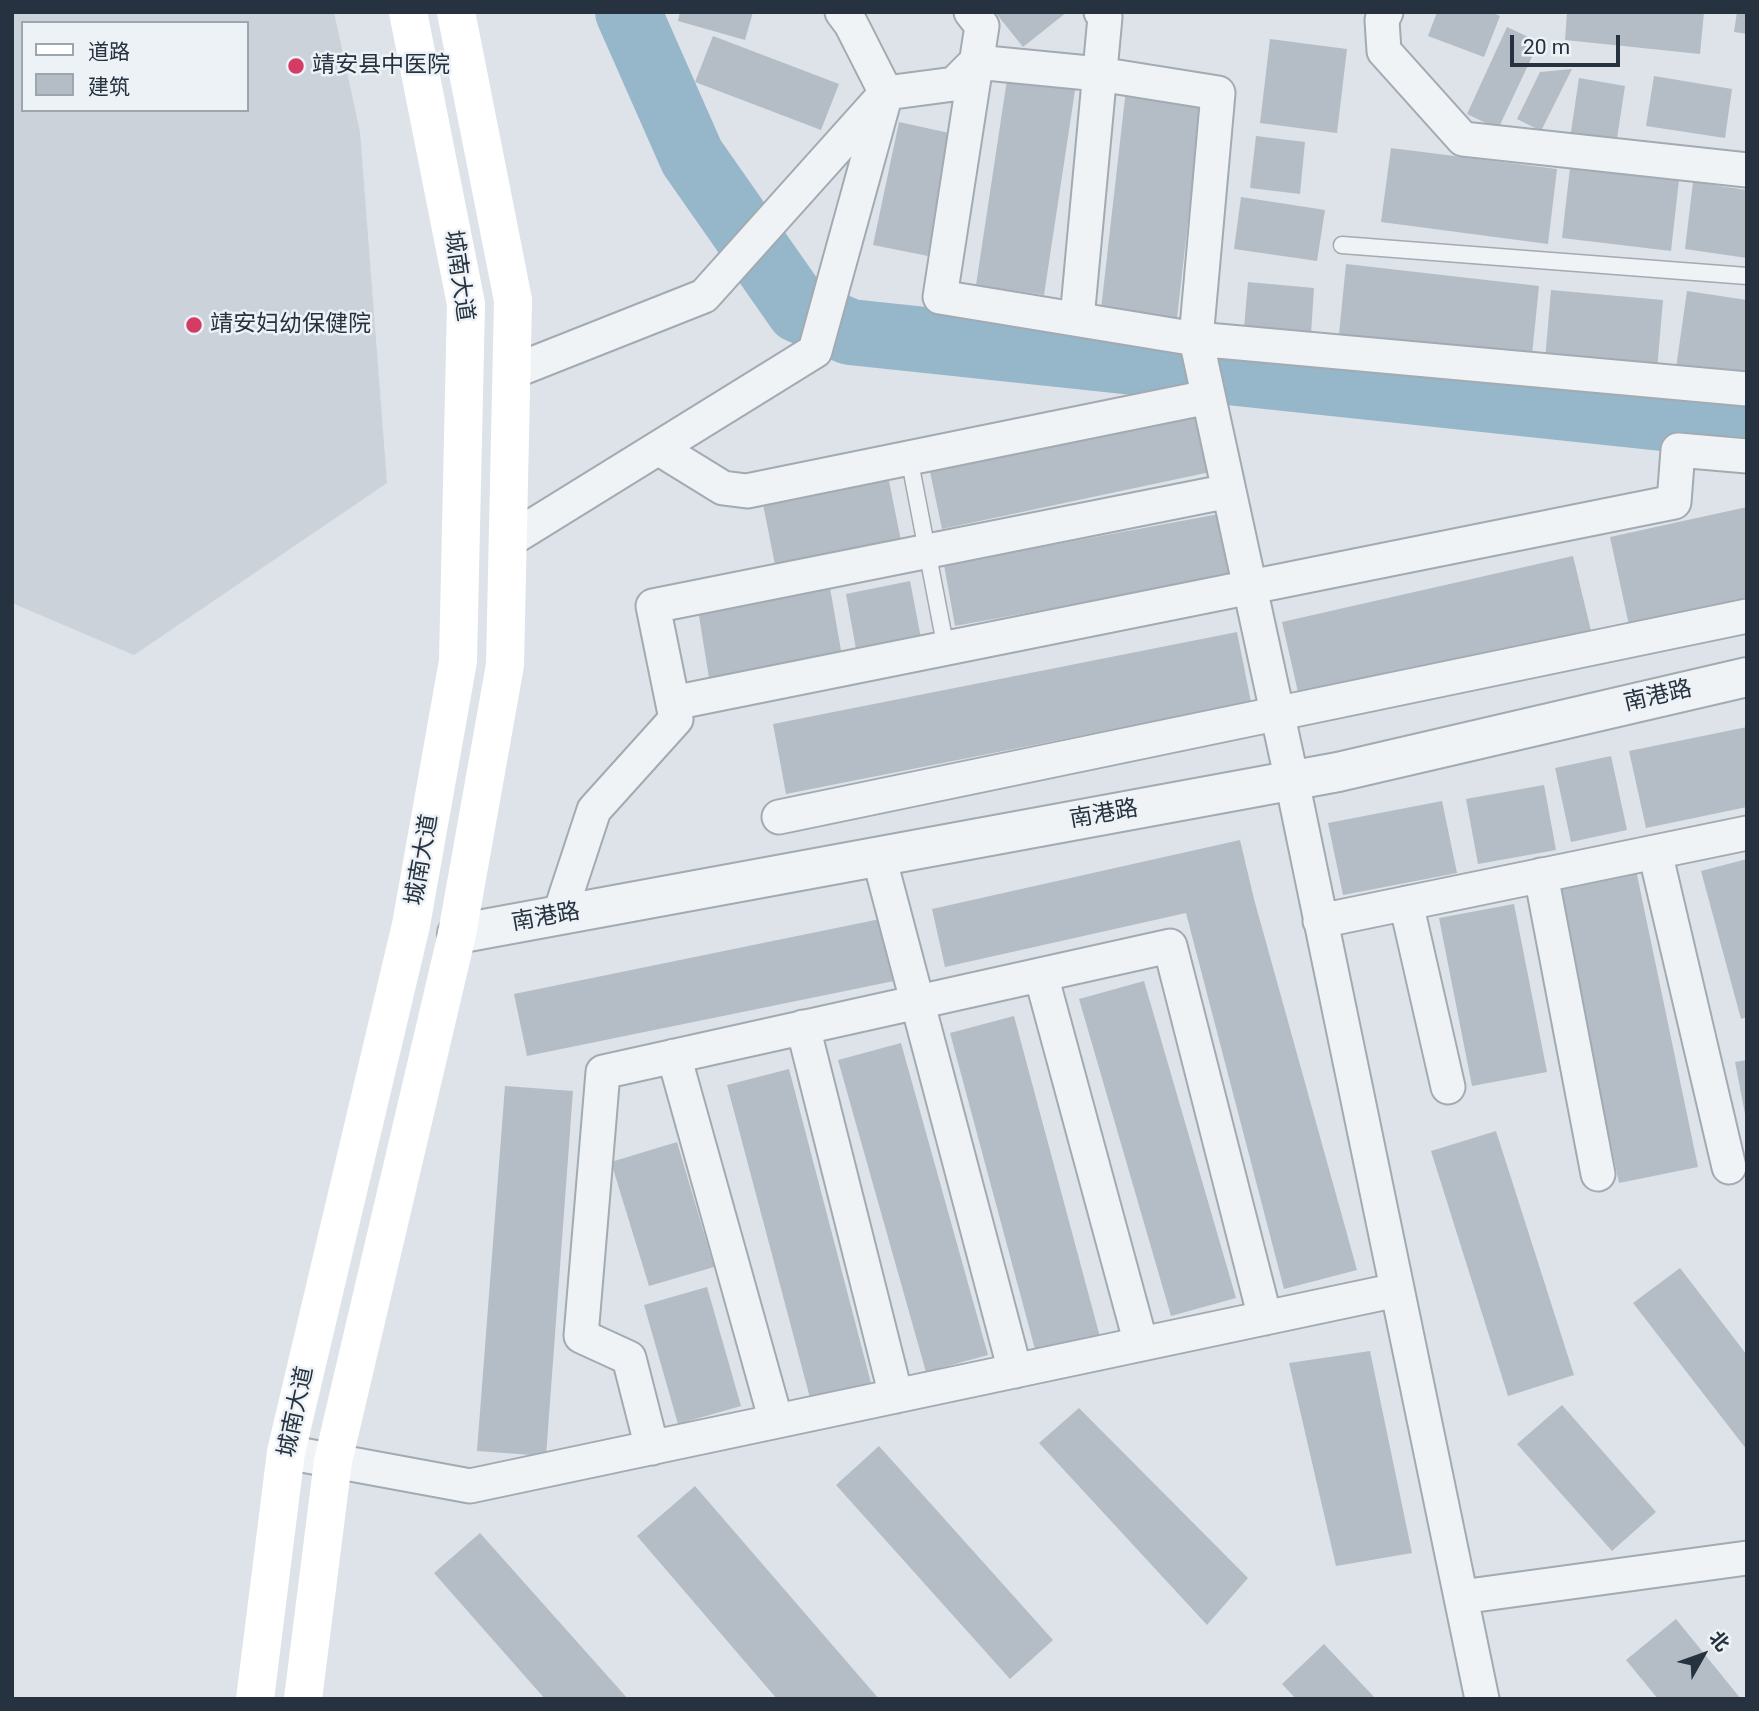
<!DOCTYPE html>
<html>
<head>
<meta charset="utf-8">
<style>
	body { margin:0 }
	#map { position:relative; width:1759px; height:1711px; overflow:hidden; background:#dde3e8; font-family:Roboto,"Noto Sans SC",sans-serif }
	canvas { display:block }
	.frame { position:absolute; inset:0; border:14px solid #26323f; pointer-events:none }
	.legend { position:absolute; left:21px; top:21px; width:228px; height:91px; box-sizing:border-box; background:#edf2f6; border:2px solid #9da5ad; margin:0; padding:9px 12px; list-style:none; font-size:21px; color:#26323f }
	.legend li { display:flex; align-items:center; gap:14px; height:35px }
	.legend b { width:35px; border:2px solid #9da5ad }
	.north { position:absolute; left:1668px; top:1620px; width:70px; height:70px; -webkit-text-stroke:5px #edf2f6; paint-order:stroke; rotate:50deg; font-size:19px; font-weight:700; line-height:28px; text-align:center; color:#26323f }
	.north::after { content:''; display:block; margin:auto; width:24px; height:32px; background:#26323f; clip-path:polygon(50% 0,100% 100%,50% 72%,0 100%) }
	.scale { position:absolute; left:1510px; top:35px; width:110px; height:32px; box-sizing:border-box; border:4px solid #26323f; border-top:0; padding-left:9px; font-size:21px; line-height:24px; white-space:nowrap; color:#26323f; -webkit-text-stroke:5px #edf2f6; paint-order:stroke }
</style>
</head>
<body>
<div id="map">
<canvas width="1759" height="1711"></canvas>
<div class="frame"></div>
<ul class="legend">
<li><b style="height:9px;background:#fff"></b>道路</li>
<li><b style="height:19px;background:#b4bdc5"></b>建筑</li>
</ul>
<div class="north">北</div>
<div class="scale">20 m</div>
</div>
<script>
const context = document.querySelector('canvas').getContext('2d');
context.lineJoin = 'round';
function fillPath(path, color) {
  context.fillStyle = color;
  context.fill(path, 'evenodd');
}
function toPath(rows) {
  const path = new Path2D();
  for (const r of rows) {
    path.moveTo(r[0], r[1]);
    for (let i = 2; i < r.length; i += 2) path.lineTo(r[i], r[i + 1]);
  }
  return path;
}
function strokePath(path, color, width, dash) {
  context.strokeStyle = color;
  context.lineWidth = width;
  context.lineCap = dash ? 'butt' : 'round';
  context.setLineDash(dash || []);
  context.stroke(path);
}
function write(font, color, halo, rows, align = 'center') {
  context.font = font + ' Roboto,"Noto Sans SC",sans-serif';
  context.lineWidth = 5;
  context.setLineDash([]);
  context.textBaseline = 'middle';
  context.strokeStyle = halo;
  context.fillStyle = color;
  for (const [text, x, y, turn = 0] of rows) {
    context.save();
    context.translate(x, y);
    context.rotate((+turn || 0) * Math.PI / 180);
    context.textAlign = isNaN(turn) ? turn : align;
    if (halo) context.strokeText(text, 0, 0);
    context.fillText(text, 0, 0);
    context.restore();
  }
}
const built = toPath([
	[12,12,334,12,360,132,387,483,134,655,12,603],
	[23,23,247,23,247,110,23,110]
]);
const river = toPath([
	[628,12,692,157,799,310,850,332,1747,427]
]);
const building = toPath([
	[680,12,753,12,745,40,678,21],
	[995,12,1067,12,1023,47],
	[1437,12,1491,12,1500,16,1484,57,1428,36],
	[1567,12,1704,12,1700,54,1565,40],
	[1737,12,1747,12,1747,34,1734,32],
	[1507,27,1539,42,1498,129,1467,114],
	[713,36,839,84,821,130,695,82],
	[1270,39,1347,49,1337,133,1260,123],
	[1572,69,1541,131,1517,119,1540,72],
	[1008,73,1076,84,1044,295,976,285],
	[1654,76,1732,89,1725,138,1646,126],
	[1579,78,1625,86,1616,145,1570,138],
	[1126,89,1202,98,1176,327,1100,318],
	[899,122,963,136,938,258,873,245],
	[1256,136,1305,142,1300,194,1250,188],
	[1391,148,1557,169,1548,244,1381,222],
	[1570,168,1679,180,1671,251,1562,238],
	[1693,182,1747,190,1747,258,1685,249],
	[1241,197,1325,210,1317,261,1234,249],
	[1346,264,1539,286,1532,355,1339,334],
	[1248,282,1314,288,1311,334,1244,328],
	[1551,290,1663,300,1657,370,1545,360],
	[1687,291,1747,300,1747,378,1676,368],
	[1201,409,1215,471,942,529,929,467],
	[888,476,901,541,775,565,762,499],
	[1747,507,1747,605,1630,630,1610,537],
	[1219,514,1230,576,955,626,944,565],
	[1573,556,1592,635,1300,701,1282,622],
	[910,581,921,638,856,649,846,594],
	[830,588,842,656,709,678,698,610],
	[1237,632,1251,702,786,794,773,724],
	[1747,727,1747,807,1646,828,1629,751],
	[1611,756,1627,830,1571,842,1555,768],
	[1544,785,1556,850,1478,864,1466,799],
	[1442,801,1457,873,1343,895,1328,823],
	[1240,840,1254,899,1357,1270,1284,1289,1186,913,945,967,932,909],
	[1747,859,1747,1017,1741,1019,1701,871],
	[1636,870,1698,1167,1619,1183,1557,886],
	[1514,904,1547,1072,1472,1086,1439,918],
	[885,918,899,980,527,1056,514,994],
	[1144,981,1236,1298,1171,1316,1079,999],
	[1014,1016,1100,1337,1036,1353,950,1033],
	[901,1043,988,1355,926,1372,838,1060],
	[1747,1060,1747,1114,1745,1114,1735,1062],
	[789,1069,871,1383,810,1398,727,1085],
	[505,1086,573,1091,546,1456,477,1451],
	[1496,1131,1574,1375,1508,1396,1431,1151],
	[677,1142,714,1267,649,1286,611,1162],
	[1680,1268,1747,1355,1747,1450,1633,1303],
	[707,1287,741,1406,678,1424,644,1305],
	[1370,1351,1412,1553,1336,1566,1289,1363],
	[1562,1405,1656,1512,1612,1551,1517,1444],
	[1079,1408,1248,1578,1207,1625,1039,1443],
	[879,1446,1053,1640,1010,1679,836,1485],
	[695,1486,879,1699,777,1699,637,1536],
	[480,1533,628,1699,545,1699,434,1573],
	[1676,1619,1741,1699,1658,1699,1626,1660],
	[1324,1644,1376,1699,1296,1699,1282,1684]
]);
const service = toPath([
	[1342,245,1747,276],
	[909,457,946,649]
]);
const minor = toPath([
	[971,12,982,26,940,297,1196,339,1747,389],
	[1386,12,1382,20,1384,51,1463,139,1747,170],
	[1077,319,1105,17,1101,12],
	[512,372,704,296,886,93,954,84,976,62,1099,74,1218,93,1196,339,1292,781,1482,1699],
	[658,448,723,488,747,491,1208,397],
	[508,541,815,351,886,93,851,24,842,12],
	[673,703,1674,502,1678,450,1747,456],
	[779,817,1747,616],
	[1655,852,1729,1167],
	[879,857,1015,1371],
	[1541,875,1598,1174],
	[1406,903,1448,1087],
	[559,916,594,810,676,719,653,606,1229,491],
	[1320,921,1747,833],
	[1041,975,1141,1344],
	[803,1027,896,1396],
	[674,1056,776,1421],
	[652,1448,629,1358,581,1336,603,1072,1170,946,1265,1318],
	[286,1452,470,1486,1397,1290],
	[1461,1597,1747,1558]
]);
const tertiary = toPath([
	[457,934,1338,772,1747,677]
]);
const secondary = toPath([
	[255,1699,286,1452,411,925,458,661,466,304,408,12],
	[303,1699,333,1461,457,934,505,665,513,300,456,12]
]);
const markers = [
	[296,66,9,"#d43b65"],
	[194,325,9,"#d43b65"]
];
const poiNames = [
	["靖安县中医院",312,66],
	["靖安妇幼保健院",210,325]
];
const streetNames = [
	["城南大道",458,276,82],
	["南港路",1658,697,-13],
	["南港路",1104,815,-10],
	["城南大道",423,860,-80],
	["南港路",546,918,-10],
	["城南大道",297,1412,-78]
];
fillPath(built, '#cbd2da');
strokePath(river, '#96b6ca', 66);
fillPath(building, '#b4bdc5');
strokePath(service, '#a2aab2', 19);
strokePath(minor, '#a2aab2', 37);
strokePath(tertiary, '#a2aab2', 42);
strokePath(service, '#f0f3f6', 16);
strokePath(minor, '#f0f3f6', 33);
strokePath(tertiary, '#f0f3f6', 38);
strokePath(secondary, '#fff', 38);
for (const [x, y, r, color] of markers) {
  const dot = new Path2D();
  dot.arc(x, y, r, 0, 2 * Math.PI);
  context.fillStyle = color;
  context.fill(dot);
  strokePath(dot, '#edf2f6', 2.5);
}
write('23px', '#26323f', '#edf2f6', poiNames, 'left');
write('23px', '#26323f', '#edf2f6', streetNames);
</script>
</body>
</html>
